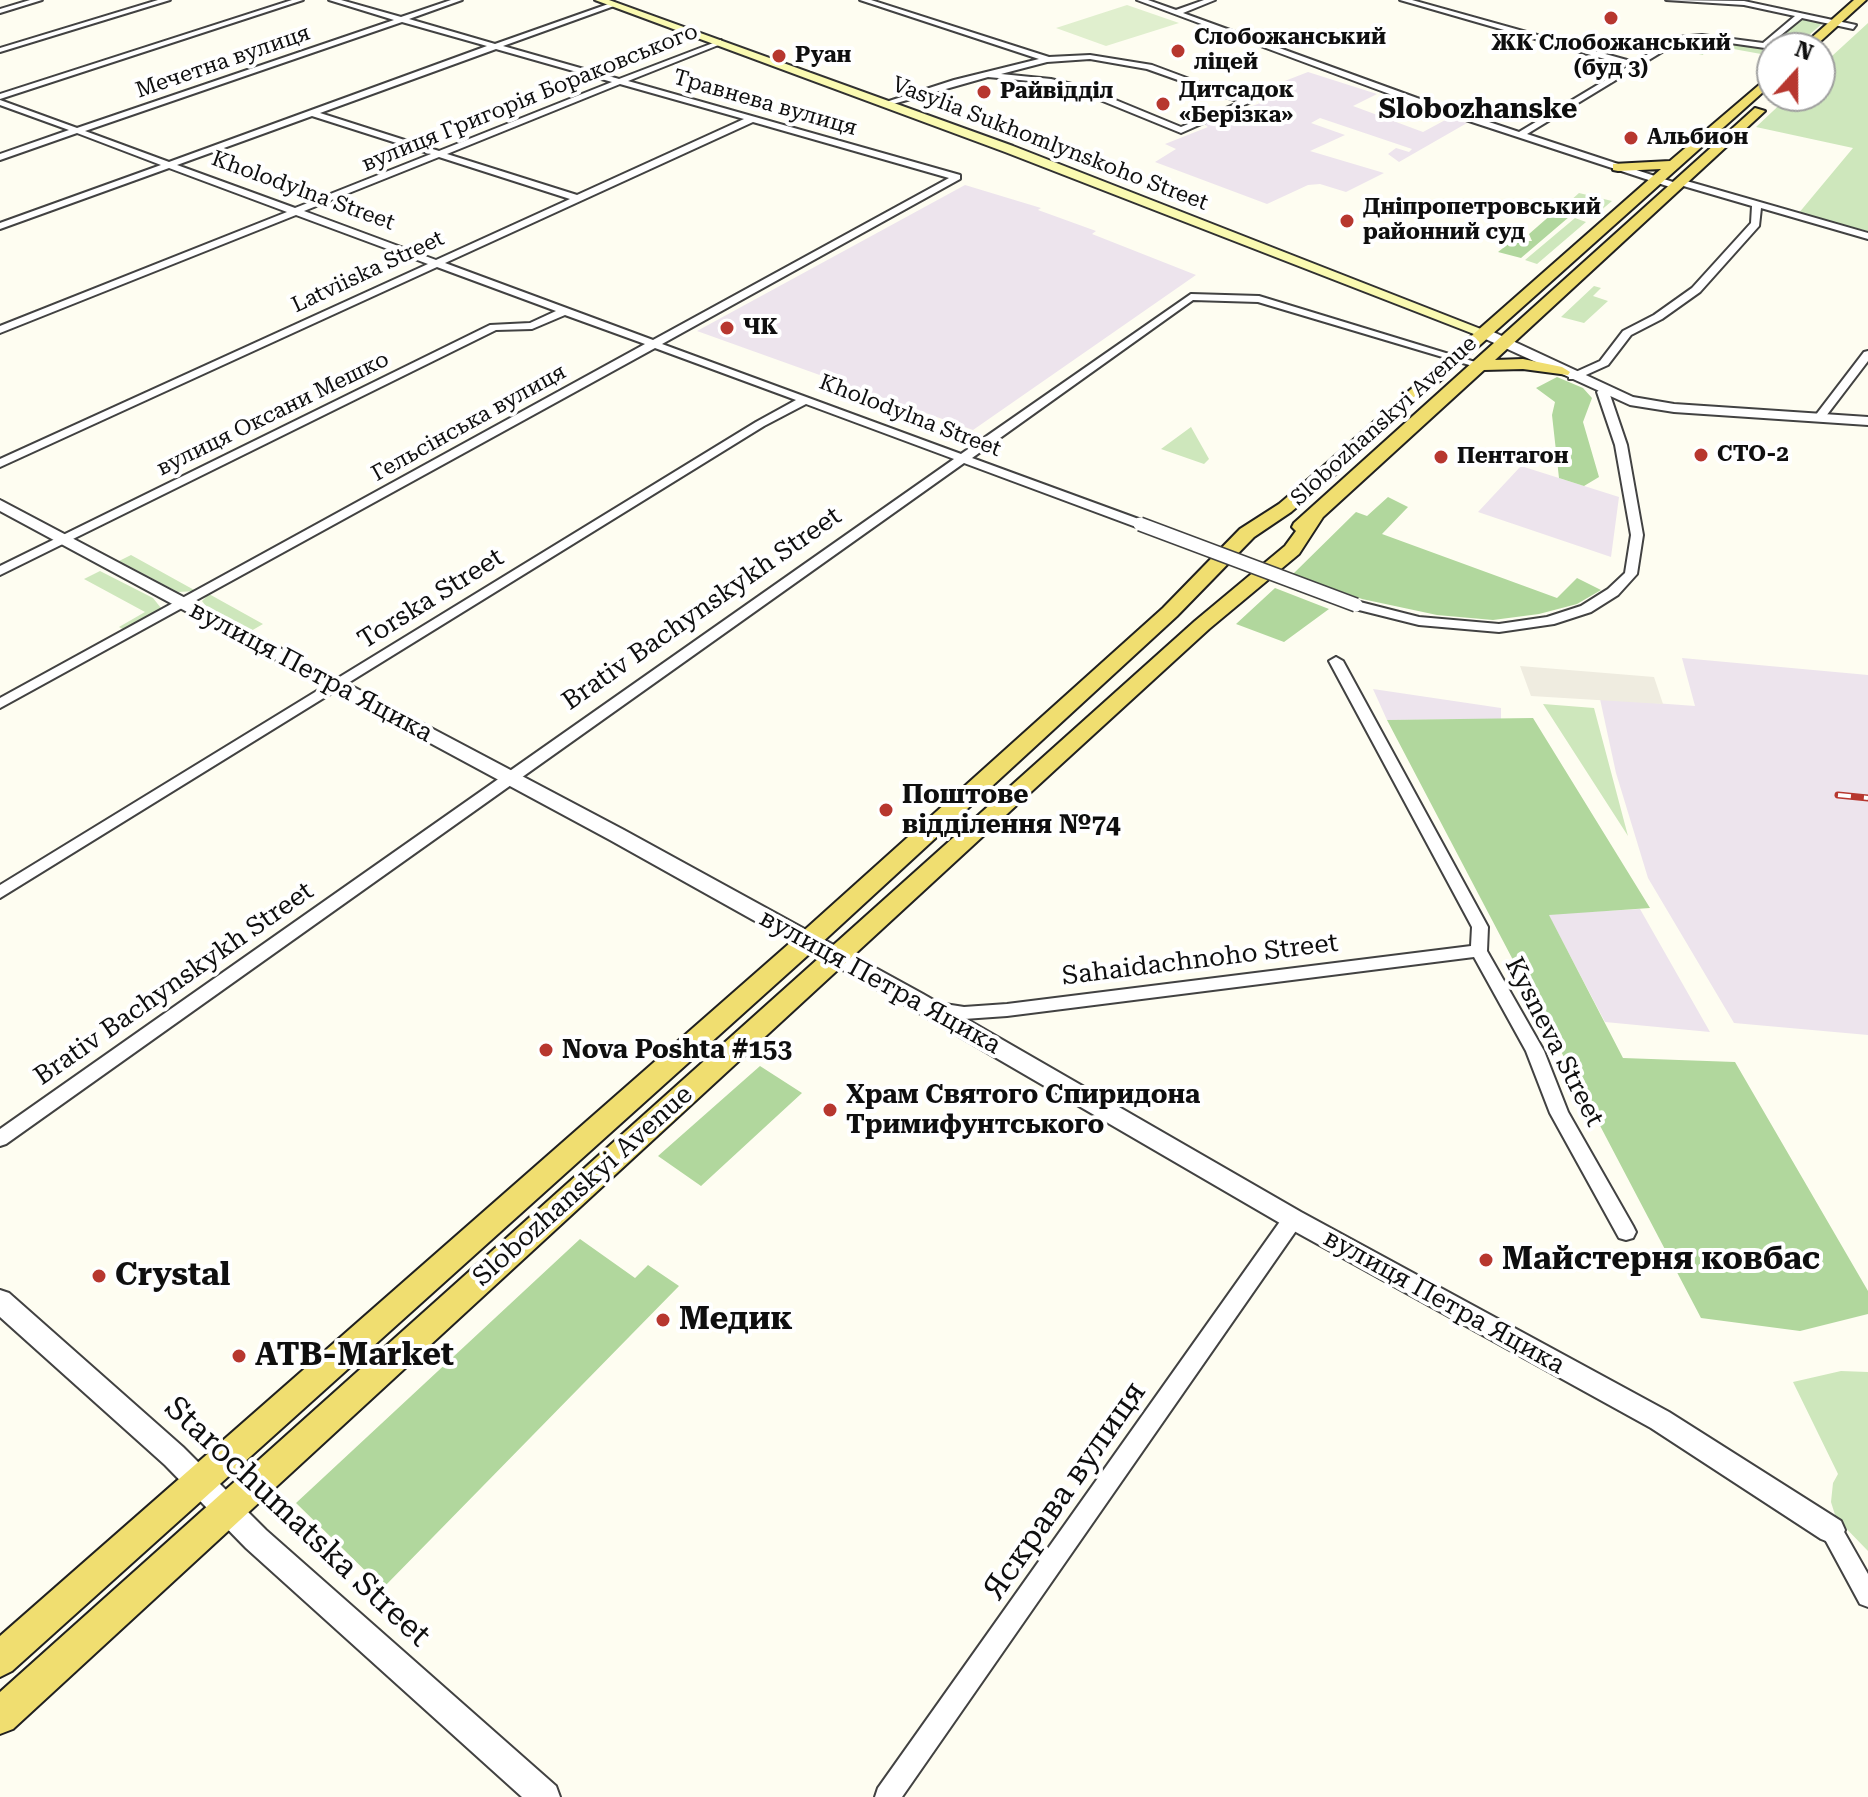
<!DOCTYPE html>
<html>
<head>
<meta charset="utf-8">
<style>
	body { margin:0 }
	#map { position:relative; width:1868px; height:1797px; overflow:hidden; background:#fefdf1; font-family:"Roboto Serif",serif }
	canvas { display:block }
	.north { position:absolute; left:1756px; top:32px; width:80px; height:80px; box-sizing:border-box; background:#fff; border:2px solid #9f9f9f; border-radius:50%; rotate:21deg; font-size:22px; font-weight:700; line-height:32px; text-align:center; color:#0f0f0f }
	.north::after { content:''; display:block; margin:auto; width:28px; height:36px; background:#b7372f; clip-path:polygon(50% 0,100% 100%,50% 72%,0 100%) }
</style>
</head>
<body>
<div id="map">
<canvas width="1868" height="1797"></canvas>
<div class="north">N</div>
</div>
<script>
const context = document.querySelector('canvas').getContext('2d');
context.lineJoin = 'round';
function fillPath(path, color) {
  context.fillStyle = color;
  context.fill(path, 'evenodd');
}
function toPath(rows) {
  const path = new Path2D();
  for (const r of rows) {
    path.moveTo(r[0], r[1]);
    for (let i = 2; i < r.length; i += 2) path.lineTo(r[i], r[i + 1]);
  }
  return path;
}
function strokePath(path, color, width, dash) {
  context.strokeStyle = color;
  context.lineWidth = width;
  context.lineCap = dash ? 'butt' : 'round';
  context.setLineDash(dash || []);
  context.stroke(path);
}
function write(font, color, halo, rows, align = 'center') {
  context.font = font + ' "Roboto Serif",serif';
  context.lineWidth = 8;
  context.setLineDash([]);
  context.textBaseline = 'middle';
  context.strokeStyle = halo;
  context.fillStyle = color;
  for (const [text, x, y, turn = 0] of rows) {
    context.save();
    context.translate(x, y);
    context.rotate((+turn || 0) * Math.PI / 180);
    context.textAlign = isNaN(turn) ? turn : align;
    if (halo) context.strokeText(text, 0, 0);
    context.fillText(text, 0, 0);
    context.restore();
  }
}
const industrial = toPath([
	[1308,72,1377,94,1353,106,1423,132,1449,118,1467,123,1399,162,1388,154,1396,148,1409,152,1412,149,1320,118,1311,123,1345,135,1310,151,1384,173,1346,192,1320,184,1308,185,1267,204,1155,162,1176,149,1165,144,1208,127,1204,124,1263,102,1246,96],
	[965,185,1041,208,1038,210,1096,231,1092,234,1196,275,973,430,697,331],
	[1521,466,1619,497,1611,557,1478,512],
	[1682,658,1868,675,1868,1035,1734,1023,1648,878,1616,773,1600,699,1695,706],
	[1373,689,1501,708,1501,719,1387,720],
	[1640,909,1710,1032,1605,1022,1548,914]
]);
const green = toPath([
	[1810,19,1823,23,1794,48,1769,44,1778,41,1799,20],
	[1868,23,1868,231,1798,214,1853,148,1756,127,1789,96,1820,96,1820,67],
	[1687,39,1706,39,1777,48,1772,48,1772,56,1717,46,1706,47,1703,55,1681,50,1687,46,1677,44],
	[1579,193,1612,201,1593,217,1560,210],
	[1575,218,1586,222,1537,264,1525,260],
	[1594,286,1601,288,1593,296,1608,301,1584,323,1561,317],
	[1191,427,1209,459,1204,464,1161,449],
	[131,555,196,591,178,592,119,561],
	[100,571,153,598,161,608,126,631,119,627,145,612,84,579],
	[209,594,263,624,251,631,205,605,202,601],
	[1543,704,1594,708,1628,836],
	[1841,1371,1868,1372,1868,1551,1836,1518,1831,1502,1833,1483,1838,1474,1793,1382]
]);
const forest = toPath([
	[1553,213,1569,217,1521,258,1498,252,1512,241,1532,241,1529,234],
	[1557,377,1583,388,1592,398,1583,422,1599,477,1584,486,1559,478,1552,415,1555,402,1536,388],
	[1388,497,1408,507,1382,534,1557,598,1577,578,1601,590,1577,604,1539,614,1493,620,1437,615,1362,599,1293,574,1356,512,1367,516],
	[1275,588,1329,609,1284,642,1236,624],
	[1533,718,1650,908,1549,915,1623,1058,1735,1062,1868,1291,1868,1314,1800,1331,1701,1318,1387,720],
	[760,1066,802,1093,701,1186,658,1156],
	[580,1239,635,1278,648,1265,679,1286,383,1588,296,1503]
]);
const pitch = toPath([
	[1127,5,1179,23,1106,46,1056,28]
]);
const plaza = toPath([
	[1520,666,1654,677,1663,704,1531,696]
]);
const minor = toPath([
	[30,0,42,0,0,13,0,9,30,0],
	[158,0,170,0,0,52,0,48,158,0],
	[292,0,303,0,0,99,0,94,292,0],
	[329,0,341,0,401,17,451,0,462,0,409,19,495,44,614,2,614,6,503,46,619,79,721,40,721,44,628,81,960,175,960,179,662,344,961,454,1191,294,1259,296,1485,365,1476,367,1258,302,1193,300,972,458,1144,521,1144,527,1136,527,964,463,6,1144,0,1146,0,1129,954,459,806,404,764,426,0,898,0,885,756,422,796,400,655,348,0,708,0,698,645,344,565,315,532,329,496,330,0,575,0,566,490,325,530,323,556,311,437,267,0,467,0,459,428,264,296,215,0,333,0,326,287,212,169,168,0,229,0,223,161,165,77,133,0,160,0,154,69,130,0,105,0,100,77,128,394,20,329,0],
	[402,22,487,46,169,162,85,131,402,22],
	[496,49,612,82,439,151,320,113,496,49],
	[620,84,744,119,577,195,447,154,620,84],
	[312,116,431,154,295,208,177,165,312,116],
	[753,122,949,178,653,340,445,263,753,122],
	[439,157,570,199,436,260,304,211,439,157],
	[860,0,871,0,1049,57,1090,55,1152,65,1251,102,1181,133,1078,91,1051,83,988,77,886,106,886,102,954,80,1039,59,860,0],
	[1090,59,1147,69,1240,102,1181,127,1084,87,1051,79,1001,74,1047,62,1090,59],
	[1137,0,1148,0,1176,10,1204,0,1215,0,1183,13,1417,98,1519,132,1629,66,1400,0,1412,0,1634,62,1678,37,1702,35,1763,43,1795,16,1744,5,1666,0,1744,1,1856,25,1853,29,1802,18,1765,48,1702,39,1680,41,1527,134,1676,183,1677,180,1683,180,1868,233,1868,239,1761,208,1759,226,1700,292,1662,319,1631,335,1608,365,1577,379,1569,379,1569,375,1600,361,1623,331,1654,315,1692,288,1751,223,1752,206,1680,185,1679,188,1673,188,1411,102,1137,0],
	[1868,351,1868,361,1823,420,1815,420,1815,416,1864,352,1868,351],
	[1599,390,1609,392,1627,445,1643,535,1637,574,1618,595,1591,612,1554,624,1499,632,1419,625,1351,608,1351,602,1356,601,1419,617,1499,624,1547,617,1581,606,1608,589,1625,573,1631,535,1615,445,1597,392,1599,390],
	[1336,657,1343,661,1488,927,1487,951,1544,1051,1568,1112,1633,1226,1636,1232,1633,1238,1626,1240,1619,1238,1550,1113,1526,1051,1474,957,1007,1016,964,1019,932,1014,926,1012,923,1008,926,1004,932,1002,964,1007,1007,1004,1471,946,1472,927,1329,661,1336,657],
	[1293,1211,1300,1213,1303,1219,1300,1225,902,1797,875,1797,878,1788,1286,1213,1293,1211],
	[1831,1519,1839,1523,1868,1574,1868,1607,1860,1604,1820,1530,1823,1523,1831,1519]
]);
const tertiary = toPath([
	[1479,330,1489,330,1633,397,1674,404,1868,417,1868,425,1674,412,1630,405,1479,336,1479,330],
	[0,500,624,830,923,994,1301,1212,1669,1412,1841,1521,1845,1530,1841,1539,1831,1543,1821,1539,1651,1428,1285,1226,907,1006,610,840,0,511,0,500],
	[0,1290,9,1293,183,1447,266,1530,556,1786,560,1797,522,1797,246,1548,165,1465,0,1317,0,1290]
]);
const secondary = toPath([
	[595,0,609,0,1013,146,1491,333,1479,336,1005,152,595,0]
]);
const primary = toPath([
	[1854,0,1866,0,1813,48,1800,48,1854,0],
	[1772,74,1772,84,1330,479,1291,512,1254,537,1177,616,817,947,12,1671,0,1677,0,1636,799,935,1163,608,1240,529,1279,504,1318,471,1661,169,1618,171,1613,170,1613,164,1670,161,1772,74],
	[1755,108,1765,111,1495,360,1523,359,1562,367,1570,372,1568,375,1523,369,1484,370,1323,517,1299,554,1209,629,1057,768,13,1729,0,1734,0,1692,1195,621,1285,546,1296,531,1292,527,1294,523,1755,108]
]);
const rail = toPath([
	[1838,795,1868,798]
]);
const minorBridge = toPath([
	[1140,524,1356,605]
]);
const markers = [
	[1611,18,8,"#b7372f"],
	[1178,51,8,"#b7372f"],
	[779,56,8,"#b7372f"],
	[984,92,8,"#b7372f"],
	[1163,104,8,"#b7372f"],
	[1631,138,8,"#b7372f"],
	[1347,221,8,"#b7372f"],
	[727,328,8,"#b7372f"],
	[1701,455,8,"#b7372f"],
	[1441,457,8,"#b7372f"],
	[886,810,8,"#b7372f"],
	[546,1050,8,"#b7372f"],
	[830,1110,8,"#b7372f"],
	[1486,1260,8,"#b7372f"],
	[99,1276,8,"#b7372f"],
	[663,1320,8,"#b7372f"],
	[239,1356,8,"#b7372f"]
];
const farPoinames = [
	["Слобожанський",1194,38],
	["ліцей",1194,63],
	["ЖК Слобожанський",1611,44,"center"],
	["(буд 3)",1611,69,"center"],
	["Руан",795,56],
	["Дитсадок",1179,91],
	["«Берізка»",1179,116],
	["Райвідділ",1000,92],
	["Альбион",1647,138],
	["Дніпропетровський",1363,208],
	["районний суд",1363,233],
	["ЧК",743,328],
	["СТО-2",1717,455],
	["Пентагон",1457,457]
];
const farStreetnames = [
	["Мечетна вулиця",223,62,-19],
	["вулиця Григорія Бораковського",530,98,-22],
	["Травнева вулиця",765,103,16],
	["Vasylia Sukhomlynskoho Street",1050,144,21],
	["Kholodylna Street",303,191,20],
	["Latviiska Street",368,272,-25],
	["вулиця Оксани Мешко",273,414,-26],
	["Kholodylna Street",910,416,21],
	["Slobozhanskyi Avenue",1384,421,-42],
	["Гельсінська вулиця",469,423,-29]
];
const streetNames = [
	["Torska Street",431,599,-32],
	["Brativ Bachynskykh Street",702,609,-35],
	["вулиця Петра Яцика",311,672,28],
	["Sahaidachnoho Street",1200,960,-7],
	["вулиця Петра Яцика",880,982,29],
	["Brativ Bachynskykh Street",174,984,-35],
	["Kysneva Street",1554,1042,63],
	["Slobozhanskyi Avenue",583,1186,-42],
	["вулиця Петра Яцика",1444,1302,29]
];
const poiNames = [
	["Поштове",902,795],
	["відділення №74",902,825],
	["Nova Poshta #153",562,1050],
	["Храм Святого Спиридона",846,1095],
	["Тримифунтського",846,1125]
];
const farDistrictnames = [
	["Slobozhanske",1478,110]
];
const nearPoinames = [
	["Майстерня ковбас",1502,1260],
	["Crystal",115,1276],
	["Медик",679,1320],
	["ATB-Market",255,1356]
];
const nearStreetnames = [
	["Яскрава вулиця",1065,1491,-55],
	["Starochumatska Street",297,1522,43]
];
fillPath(industrial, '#ede4ed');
fillPath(green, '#cee7bc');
fillPath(forest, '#b1d79d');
fillPath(pitch, '#e0efce');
fillPath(plaza, '#efece0');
strokePath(minor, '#424242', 4);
strokePath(tertiary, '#424242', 4);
strokePath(secondary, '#313131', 4);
strokePath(primary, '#202020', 4);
fillPath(minor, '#fff');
fillPath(tertiary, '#fff');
fillPath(secondary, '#fafab1');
fillPath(primary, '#f0de70');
strokePath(rail, '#b7372f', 7);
strokePath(rail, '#fff', 4, [13]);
strokePath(minorBridge, '#424242', 16, []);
strokePath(minorBridge, '#fff', 13);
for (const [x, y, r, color] of markers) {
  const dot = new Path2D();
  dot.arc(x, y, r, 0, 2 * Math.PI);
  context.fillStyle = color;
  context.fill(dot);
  strokePath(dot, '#fff', 3);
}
write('bold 22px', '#0f0f0f', '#fff', farPoinames, 'left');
write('22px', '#0f0f0f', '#fff', farStreetnames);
write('26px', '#0f0f0f', '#fff', streetNames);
write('bold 26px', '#0f0f0f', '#fff', poiNames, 'left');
write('bold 28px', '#0f0f0f', '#fff', farDistrictnames);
write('bold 32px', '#0f0f0f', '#fff', nearPoinames, 'left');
write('32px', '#0f0f0f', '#fff', nearStreetnames);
</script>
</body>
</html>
